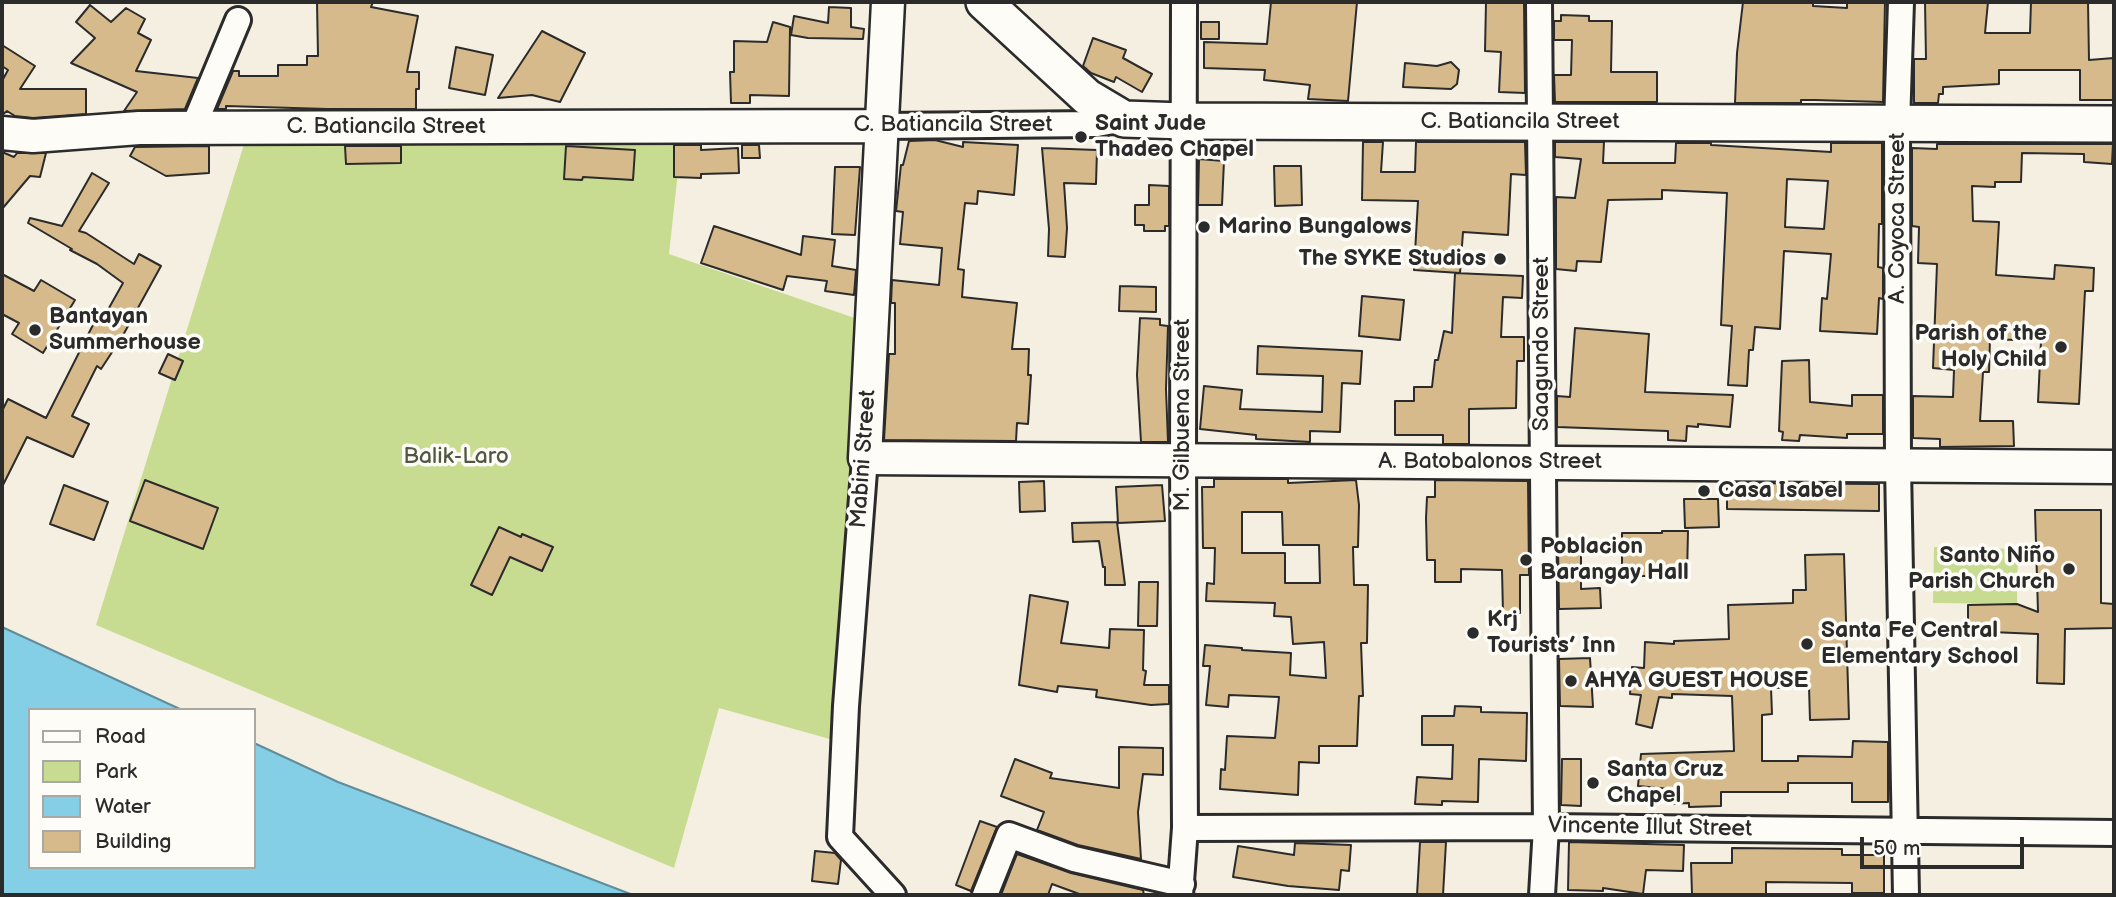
<!DOCTYPE html>
<html>
<head>
<meta charset="utf-8">
<style>
	body { margin:0 }
	#map { position:relative; width:2116px; height:897px; overflow:hidden; background:#f5efe1; font-family:"Balsamiq Sans",sans-serif }
	canvas { display:block }
	.frame { position:absolute; inset:0; border:4px solid #2b2b2b; pointer-events:none }
	.legend { position:absolute; left:28px; top:708px; width:228px; height:161px; box-sizing:border-box; background:#fdfcf7; border:2px solid #a9a8a5; margin:0; padding:9px 12px; list-style:none; font-size:21px; color:#2b2b2b }
	.legend li { display:flex; align-items:center; gap:14px; height:35px }
	.legend b { width:35px; border:2px solid #a9a8a5 }
	.scale { position:absolute; left:1860px; top:837px; width:164px; height:32px; box-sizing:border-box; border:4px solid #2b2b2b; border-top:0; padding-left:9px; font-size:21px; line-height:24px; white-space:nowrap; color:#2b2b2b; -webkit-text-stroke:5px #fdfcf7; paint-order:stroke }
</style>
</head>
<body>
<div id="map">
<canvas width="2116" height="897"></canvas>
<div class="frame"></div>
<ul class="legend">
<li><b style="height:9px;background:#fdfcf7"></b>Road</li>
<li><b style="height:19px;background:#c8dc91"></b>Park</li>
<li><b style="height:19px;background:#85cfe6"></b>Water</li>
<li><b style="height:19px;background:#d6ba8b"></b>Building</li>
</ul>
<div class="scale">50 m</div>
</div>
<script>
const context = document.querySelector('canvas').getContext('2d');
context.lineJoin = 'round';
function fillPath(path, color) {
  context.fillStyle = color;
  context.fill(path, 'evenodd');
}
function toPath(rows) {
  const path = new Path2D();
  for (const r of rows) {
    path.moveTo(r[0], r[1]);
    for (let i = 2; i < r.length; i += 2) path.lineTo(r[i], r[i + 1]);
  }
  return path;
}
function strokePath(path, color, width, dash) {
  context.strokeStyle = color;
  context.lineWidth = width;
  context.lineCap = dash ? 'butt' : 'round';
  context.setLineDash(dash || []);
  context.stroke(path);
}
function write(font, color, halo, rows, align = 'center') {
  context.font = font + ' "Balsamiq Sans",sans-serif';
  context.lineWidth = 7;
  context.setLineDash([]);
  context.textBaseline = 'middle';
  context.strokeStyle = halo;
  context.fillStyle = color;
  for (const [text, x, y, turn = 0] of rows) {
    context.save();
    context.translate(x, y);
    context.rotate((+turn || 0) * Math.PI / 180);
    context.textAlign = isNaN(turn) ? turn : align;
    if (halo) context.strokeText(text, 0, 0);
    context.fillText(text, 0, 0);
    context.restore();
  }
}
const green = toPath([
	[683,126,669,254,872,324,844,743,719,708,674,868,96,625,249,128],
	[1934,547,2018,549,2017,604,1933,603]
]);
const water = toPath([
	[2,627,182,710,30,710,30,867,254,867,254,743,338,782,633,895,2,895,2,627]
]);
const building = toPath([
	[317,2,373,2,371,7,418,16,407,72,419,72,419,89,416,89,416,109,327,109,226,106,226,109,217,109,233,71,239,71,239,76,278,76,278,65,307,65,307,56,318,56,317,2],
	[1271,2,1357,2,1348,101,1308,99,1310,85,1264,80,1265,70,1204,68,1204,42,1267,44,1271,2],
	[1486,2,1524,2,1525,93,1499,92,1501,52,1485,51,1486,2],
	[1743,2,1813,2,1813,6,1847,8,1847,2,1885,2,1883,102,1815,100,1801,100,1801,103,1735,103,1737,53,1743,2],
	[1925,2,1988,2,1985,33,2030,33,2031,2,2088,2,2089,60,2114,58,2114,100,2080,100,2080,70,1999,70,1999,84,1943,87,1943,94,1939,94,1938,103,1914,103,1914,59,1926,59,1925,2],
	[90,5,111,22,126,8,145,19,138,33,151,40,136,71,198,78,185,109,124,111,137,92,71,63,95,38,76,22,90,5],
	[829,7,851,8,851,27,864,29,863,39,808,38,791,35,794,16,828,23,829,7],
	[1561,15,1589,16,1589,21,1612,21,1611,72,1657,72,1657,102,1555,102,1554,75,1571,75,1572,40,1554,40,1554,21,1561,21,1561,15],
	[773,22,790,27,789,96,750,95,750,103,731,103,730,72,734,72,734,41,767,42,773,22],
	[1201,22,1219,22,1219,39,1201,39,1201,22],
	[542,31,585,53,560,102,532,95,498,98,542,31],
	[1093,38,1126,50,1123,58,1152,74,1142,92,1116,77,1114,82,1091,73,1083,66,1093,38],
	[2,45,35,66,20,89,86,89,86,114,33,118,15,116,7,111,2,115,2,81,8,70,2,66,2,45],
	[456,47,493,55,485,95,449,88,456,47],
	[1451,62,1459,70,1457,84,1451,89,1403,87,1405,63,1437,66,1451,62],
	[935,140,963,147,963,142,1018,145,1014,195,978,191,977,204,965,203,958,269,964,270,962,297,1017,303,1012,349,1029,349,1028,375,1031,375,1028,424,1017,423,1016,441,884,440,889,354,895,354,895,303,891,303,892,280,939,285,942,248,900,244,903,212,896,211,901,165,903,165,909,141,935,140],
	[1363,142,1383,142,1381,172,1415,172,1416,142,1525,142,1526,175,1511,174,1508,235,1463,232,1460,273,1414,270,1418,201,1362,200,1363,142],
	[1555,142,1604,142,1603,163,1675,163,1676,143,1711,143,1711,145,1831,152,1831,143,1882,143,1882,224,1879,224,1878,267,1883,268,1883,299,1879,298,1877,334,1820,331,1822,298,1827,299,1831,254,1784,251,1780,329,1755,327,1753,350,1749,350,1747,386,1728,385,1732,326,1721,325,1727,193,1662,190,1662,199,1608,200,1601,262,1577,261,1576,271,1556,269,1556,197,1575,198,1581,159,1555,157,1555,142],
	[1787,179,1828,181,1824,229,1785,227,1787,179],
	[1937,144,2113,144,2112,164,2084,162,2084,154,2022,153,2021,182,1995,182,1995,187,1972,186,1973,221,1999,222,1996,275,2054,279,2055,265,2094,268,2093,291,2085,291,2079,404,2038,402,2041,341,1990,339,1989,372,1983,372,1980,421,2013,421,2014,446,1940,447,1940,439,1913,438,1913,396,1953,397,1954,370,1933,368,1937,264,1918,263,1919,227,1912,226,1912,148,1937,149,1937,144],
	[674,145,701,145,701,150,738,148,739,173,701,174,701,178,674,177,674,145],
	[742,145,759,145,760,158,742,158,742,145],
	[209,146,209,173,166,176,130,156,135,147,209,146],
	[345,146,401,146,401,163,346,164,345,146],
	[566,146,635,150,633,180,583,177,582,180,564,179,566,146],
	[1042,148,1097,150,1096,184,1064,183,1067,228,1065,257,1048,256,1049,229,1042,148],
	[2,152,14,157,17,153,46,153,40,177,30,176,2,209,2,152],
	[1199,159,1224,161,1222,205,1198,205,1199,159],
	[1274,166,1301,166,1302,205,1275,206,1274,166],
	[835,167,860,167,855,235,832,234,835,167],
	[92,173,109,183,79,231,86,233,134,264,139,254,161,266,122,337,101,369,97,366,72,416,89,424,73,457,27,437,2,487,2,411,8,399,46,418,100,311,105,315,123,283,97,264,70,250,72,249,28,223,30,218,62,226,92,173],
	[1149,185,1169,186,1169,226,1165,226,1165,231,1144,231,1144,225,1135,225,1135,205,1149,205,1149,185],
	[714,226,801,255,803,236,835,240,832,266,856,270,854,295,825,291,827,281,787,276,783,290,701,263,714,226],
	[1455,273,1523,276,1522,298,1503,297,1501,337,1524,337,1524,361,1517,361,1516,408,1469,409,1469,444,1443,444,1443,435,1395,435,1395,401,1414,401,1414,387,1432,387,1435,360,1438,360,1444,331,1452,333,1455,273],
	[2,274,34,291,41,280,75,300,43,353,12,334,19,323,2,314,2,274],
	[1120,286,1156,287,1156,312,1119,311,1120,286],
	[1362,296,1404,300,1400,340,1359,336,1362,296],
	[1140,318,1160,319,1160,325,1168,326,1166,389,1168,442,1141,442,1137,375,1140,318],
	[1575,328,1649,334,1645,392,1733,395,1730,427,1698,424,1698,427,1687,426,1686,441,1668,440,1668,431,1557,427,1557,396,1570,397,1575,328],
	[1258,346,1362,351,1360,384,1342,383,1340,432,1310,431,1310,442,1256,439,1256,435,1200,429,1204,386,1242,390,1240,409,1322,412,1323,376,1257,374,1258,346],
	[168,354,183,361,175,380,159,373,168,354],
	[1809,360,1810,402,1852,406,1852,395,1883,395,1883,434,1847,434,1847,438,1800,435,1799,441,1782,440,1783,432,1779,431,1782,361,1809,360],
	[1214,479,1288,479,1288,483,1356,480,1359,505,1358,547,1353,547,1354,585,1368,585,1367,643,1361,643,1363,696,1359,696,1357,746,1319,746,1319,763,1299,762,1298,795,1220,789,1221,769,1225,770,1227,736,1275,738,1279,697,1229,695,1228,707,1206,705,1210,666,1203,666,1205,645,1242,648,1242,650,1291,653,1290,675,1326,678,1324,642,1293,644,1291,617,1274,616,1275,603,1206,601,1207,583,1214,584,1215,548,1203,548,1202,487,1214,487,1214,479],
	[1242,512,1282,512,1283,545,1319,545,1320,583,1285,583,1285,553,1242,553,1242,512],
	[145,480,218,508,203,549,130,521,145,480],
	[1435,480,1528,481,1529,575,1520,575,1520,613,1503,613,1502,570,1461,569,1461,582,1435,582,1435,560,1427,560,1426,518,1427,497,1435,497,1435,480],
	[1044,481,1045,511,1020,512,1019,482,1044,481],
	[1727,483,1879,484,1879,511,1727,509,1727,483],
	[64,485,108,502,94,540,50,524,64,485],
	[1162,485,1165,521,1118,523,1116,487,1162,485],
	[1684,499,1718,499,1719,527,1685,528,1684,499],
	[2035,510,2101,510,2101,603,2114,604,2114,628,2065,629,2064,684,2037,683,2038,634,1968,631,1968,605,2017,604,2038,612,2035,510],
	[1117,522,1125,585,1105,585,1105,567,1103,567,1099,541,1073,542,1072,523,1117,522],
	[499,527,521,537,522,534,553,547,542,571,510,557,492,595,471,585,499,527],
	[1662,531,1688,531,1687,576,1622,576,1622,533,1662,533,1662,531],
	[1558,547,1581,547,1581,589,1600,588,1601,608,1559,609,1558,547],
	[1844,554,1849,719,1810,720,1809,687,1771,688,1772,714,1762,715,1762,761,1798,761,1798,756,1852,757,1853,741,1888,742,1888,802,1852,802,1852,783,1788,783,1788,792,1721,792,1721,806,1689,807,1689,803,1670,804,1670,789,1638,786,1641,754,1734,751,1732,696,1672,694,1672,698,1659,697,1652,728,1636,724,1641,695,1630,694,1632,667,1644,668,1645,642,1674,644,1674,641,1729,639,1728,605,1793,603,1793,590,1806,590,1805,555,1844,554],
	[1139,582,1158,582,1157,626,1138,626,1139,582],
	[1030,595,1068,602,1061,643,1109,648,1110,629,1144,630,1143,670,1146,671,1144,685,1169,685,1169,704,1151,705,1096,697,1097,690,1058,686,1057,692,1019,685,1030,595],
	[1590,658,1593,707,1560,706,1559,659,1590,658],
	[1455,706,1481,707,1481,712,1527,713,1526,761,1479,759,1478,802,1442,801,1442,805,1415,804,1417,777,1452,779,1453,745,1422,745,1422,716,1454,716,1455,706],
	[1119,747,1163,748,1163,775,1143,774,1138,812,1141,859,1078,845,1037,830,1044,812,1001,796,1015,759,1052,773,1050,778,1119,788,1119,747],
	[1562,759,1581,759,1581,806,1561,805,1562,759],
	[980,821,997,827,971,891,956,885,980,821],
	[1420,842,1446,842,1443,895,1417,895,1420,842],
	[1569,842,1684,845,1683,871,1646,870,1643,894,1603,888,1603,891,1568,890,1569,842],
	[1295,843,1351,845,1349,871,1341,870,1339,890,1288,886,1233,877,1238,846,1294,855,1295,843],
	[1732,848,1842,849,1842,855,1884,855,1884,893,1852,893,1852,883,1766,882,1766,895,1692,894,1691,863,1732,863,1732,848],
	[815,851,835,853,841,860,838,884,812,881,815,851],
	[1017,854,1071,873,1143,890,1144,895,1082,895,1052,884,1048,895,1001,895,1017,854]
]);
const minor = toPath([
	[1539,2,1546,827,1542,895],
	[1901,2,1897,124,1898,466,1906,895],
	[882,126,1097,124,1124,119],
	[193,128,238,20],
	[865,458,846,706,840,837,893,895],
	[1185,828,1546,827,2114,833],
	[985,895,1009,835,1074,859,1182,884],
	[1180,895,1185,828,1183,459,1184,2]
]);
const tertiary = toPath([
	[888,2,865,458,2114,467],
	[2,133,33,136,139,128,882,126]
]);
const secondary = toPath([
	[984,2,1087,97,1124,119,1184,121,2114,124]
]);
const markers = [
	[1081,137,7,"#2b2b2b"],
	[1204,227,7,"#2b2b2b"],
	[1500,259,7,"#2b2b2b"],
	[35,330,7,"#2b2b2b"],
	[2061,347,7,"#2b2b2b"],
	[1704,491,7,"#2b2b2b"],
	[1526,560,7,"#2b2b2b"],
	[2069,569,7,"#2b2b2b"],
	[1473,633,7,"#2b2b2b"],
	[1807,644,7,"#2b2b2b"],
	[1571,681,7,"#2b2b2b"],
	[1593,783,7,"#2b2b2b"]
];
const streetNames = [
	["C. Batiancila Street",1520,122],
	["C. Batiancila Street",953,125],
	["C. Batiancila Street",386,127],
	["A. Coyoca Street",1898,218,-90],
	["Saagundo Street",1542,344,-90],
	["M. Gilbuena Street",1183,415,-90],
	["Mabini Street",864,459,-86],
	["A. Batobalonos Street",1490,462],
	["Vincente Illut Street",1650,828,1]
];
const poiNames = [
	["Saint Jude",1095,124],
	["Thadeo Chapel",1095,150],
	["Marino Bungalows",1218,227],
	["The SYKE Studios",1486,259,"right"],
	["Bantayan",49,317],
	["Summerhouse",49,343],
	["Parish of the",2047,334,"right"],
	["Holy Child",2047,360,"right"],
	["Casa Isabel",1718,491],
	["Poblacion",1540,547],
	["Barangay Hall",1540,573],
	["Santo Niño",2055,556,"right"],
	["Parish Church",2055,582,"right"],
	["Krj",1487,620],
	["Tourists’ Inn",1487,646],
	["Santa Fe Central",1821,631],
	["Elementary School",1821,657],
	["AHYA GUEST HOUSE",1585,681],
	["Santa Cruz",1607,770],
	["Chapel",1607,796]
];
const parkNames = [
	["Balik-Laro",456,457]
];
fillPath(green, '#c8dc91');
fillPath(water, '#85cfe6');
strokePath(water, '#618d9b', 2);
fillPath(building, '#d6ba8b');
strokePath(building, '#2b2b2b', 2);
strokePath(minor, '#2b2b2b', 30);
strokePath(tertiary, '#2b2b2b', 37);
strokePath(secondary, '#2b2b2b', 40);
strokePath(minor, '#fdfcf7', 24);
strokePath(tertiary, '#fdfcf7', 32);
strokePath(secondary, '#fdfcf7', 35);
for (const [x, y, r, color] of markers) {
  const dot = new Path2D();
  dot.arc(x, y, r, 0, 2 * Math.PI);
  context.fillStyle = color;
  context.fill(dot);
  strokePath(dot, '#fdfcf7', 2.5);
}
write('23px', '#2b2b2b', '#fdfcf7', streetNames);
write('bold 23px', '#2b2b2b', '#fdfcf7', poiNames, 'left');
write('23px', '#525744', '#fdfcf7', parkNames);
</script>
</body>
</html>
